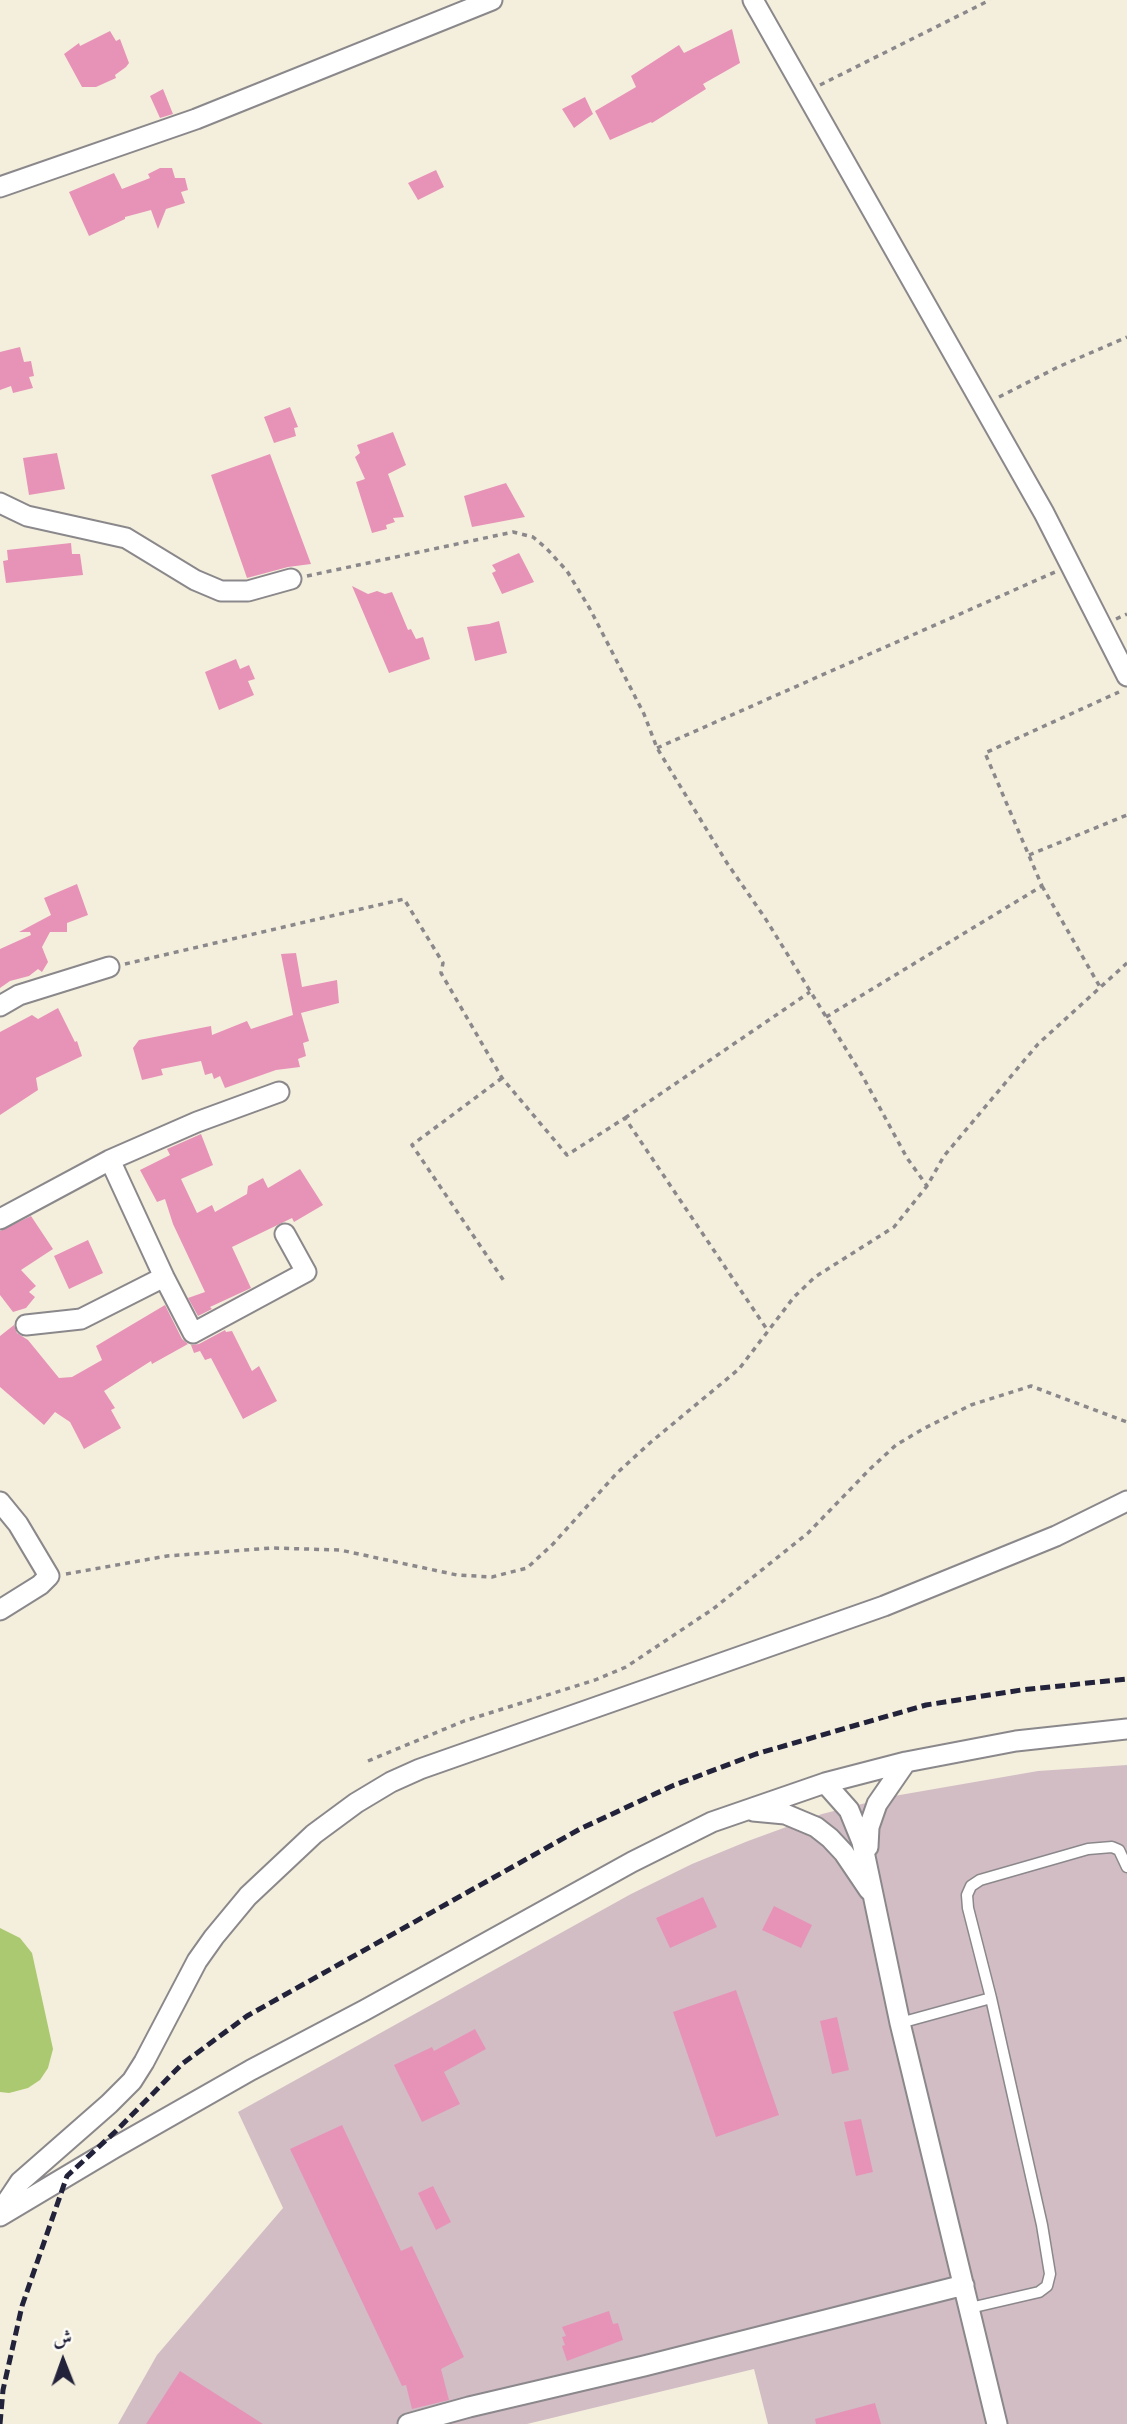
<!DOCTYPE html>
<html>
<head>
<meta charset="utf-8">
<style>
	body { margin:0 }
	#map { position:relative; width:1127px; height:2424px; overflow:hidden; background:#f4efdc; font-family:"Sorts Mill Goudy",Amiri,serif }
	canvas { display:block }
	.north { position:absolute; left:28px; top:2326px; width:70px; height:70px; -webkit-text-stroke:5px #fdfcf7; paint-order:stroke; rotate:359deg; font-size:19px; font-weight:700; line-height:28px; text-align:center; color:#22223b }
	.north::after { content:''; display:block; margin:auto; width:24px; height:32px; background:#22223b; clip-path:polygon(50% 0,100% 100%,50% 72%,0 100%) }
</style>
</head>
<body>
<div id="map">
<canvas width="1127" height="2424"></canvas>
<div class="north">ش</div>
</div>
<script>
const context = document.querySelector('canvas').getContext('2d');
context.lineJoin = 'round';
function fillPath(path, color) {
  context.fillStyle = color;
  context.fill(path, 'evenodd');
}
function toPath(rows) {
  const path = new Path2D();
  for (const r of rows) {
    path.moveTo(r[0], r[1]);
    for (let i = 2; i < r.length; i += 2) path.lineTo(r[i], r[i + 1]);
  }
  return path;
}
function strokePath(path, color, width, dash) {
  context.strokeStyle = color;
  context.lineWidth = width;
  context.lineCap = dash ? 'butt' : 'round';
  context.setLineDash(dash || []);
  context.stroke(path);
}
const industrial = toPath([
	[1127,1765,1127,2424,768,2424,754,2369,527,2424,118,2424,157,2355,283,2208,238,2112,631,1894,692,1864,748,1841,822,1814,894,1796,1038,1771]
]);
const green = toPath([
	[0,1928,20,1938,32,1953,53,2049,48,2068,40,2080,28,2088,9,2093,0,2092]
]);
const building = toPath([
	[732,29,740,63,703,84,706,89,652,123,651,122,610,140,595,111,636,87,631,76,679,45,684,53],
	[110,31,116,41,120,39,129,63,126,67,115,75,116,78,96,87,82,87,64,54,79,43,80,46],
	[163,89,173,114,160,118,150,96],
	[585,97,593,114,574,128,562,109],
	[160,168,172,168,175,178,185,178,188,190,181,192,185,203,166,209,158,229,151,210,125,217,125,219,89,236,69,192,114,173,122,189,150,178,148,174],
	[436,170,444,187,418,200,408,183],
	[20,347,24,362,31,361,34,376,29,377,33,388,13,393,11,386,0,390,0,352],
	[290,407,298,427,294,428,296,436,274,443,264,417],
	[393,432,406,465,388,474,404,517,393,518,395,522,386,525,387,529,372,533,356,482,365,479,355,457,360,453,357,445],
	[57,453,65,489,29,495,23,458],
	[270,454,311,564,288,567,247,578,211,475],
	[506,483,525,517,472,527,464,496],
	[71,543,72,554,80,554,83,575,6,583,3,561,8,560,7,550],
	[519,553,534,582,502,594,492,573,496,571,492,565],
	[352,586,368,594,377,591,385,594,392,592,408,630,411,629,416,639,423,637,430,659,389,673],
	[499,621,507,653,475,661,467,627,489,624],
	[236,659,240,669,249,665,255,679,248,681,254,695,219,710,205,672],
	[77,884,88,915,67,923,67,932,50,932,42,947,48,962,42,972,38,969,29,976,10,981,0,988,0,949,31,935,30,932,19,932,51,915,44,898],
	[296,953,302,987,337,980,339,1003,301,1013,309,1041,303,1043,306,1056,298,1059,300,1067,276,1070,225,1088,220,1076,214,1079,212,1073,205,1075,201,1061,161,1069,163,1075,142,1080,133,1048,139,1040,211,1026,212,1035,247,1021,251,1029,293,1015,281,954],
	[58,1008,75,1042,77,1041,82,1056,36,1078,38,1090,0,1115,0,1032,32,1015,38,1019],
	[201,1134,213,1165,181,1179,197,1213,212,1205,215,1212,247,1194,248,1186,263,1178,268,1188,300,1169,323,1205,294,1222,292,1218,232,1247,251,1288,210,1307,212,1309,198,1316,188,1298,205,1292,173,1224,165,1199,157,1202,140,1170,170,1155,167,1149],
	[31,1216,53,1249,21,1270,36,1286,29,1292,35,1297,26,1308,13,1312,0,1295,0,1231],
	[88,1240,103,1273,69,1289,54,1256],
	[165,1305,182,1339,188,1344,152,1364,151,1361,104,1391,115,1408,111,1410,121,1428,84,1449,70,1422,55,1412,44,1425,0,1387,0,1336,14,1325,17,1333,28,1340,59,1378,72,1377,102,1360,96,1346],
	[225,1330,226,1332,232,1331,252,1371,259,1366,277,1401,243,1419,211,1358,205,1360,200,1351,194,1353,191,1345,199,1344],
	[703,1897,717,1927,670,1948,656,1918],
	[774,1906,812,1925,801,1948,762,1930],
	[736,1990,779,2115,716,2137,673,2012],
	[837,2017,849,2070,832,2074,820,2021],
	[475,2029,486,2049,444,2072,460,2104,422,2122,394,2065,432,2047,434,2051],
	[861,2119,873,2172,856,2176,844,2122],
	[342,2125,401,2251,412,2246,464,2357,441,2369,449,2400,412,2409,406,2385,402,2386,290,2149],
	[433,2186,451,2222,436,2230,418,2193],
	[609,2311,613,2324,618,2323,623,2340,567,2361,562,2346,565,2345,562,2337,566,2336,562,2327],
	[180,2371,263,2424,146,2424],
	[875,2403,881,2424,816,2424,815,2419]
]);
const path = toPath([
	[820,85,990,0],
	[999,397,1058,367,1127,337],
	[307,576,513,532,533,537,547,549,567,571,590,609,644,714,657,748,727,863,765,918,862,1075,907,1158,927,1186],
	[1116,619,1127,614],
	[657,748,1055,572],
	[1029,855,1127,815],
	[1042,886,1100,987],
	[125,964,404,899,443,963,441,973,502,1078,567,1155,625,1118,768,1331],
	[826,1017,1042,886,985,753,1119,692],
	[502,1078,412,1145,504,1281],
	[625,1118,810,992],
	[66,1574,167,1556,272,1548,340,1550,457,1575,492,1577,527,1568,553,1544,617,1473,651,1442,739,1369,794,1297,815,1277,894,1227,927,1186,944,1156,1038,1044,1127,963],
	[368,1761,464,1721,595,1680,626,1667,713,1609,808,1533,870,1469,896,1445,923,1429,971,1405,1031,1386,1127,1422]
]);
const lane = toPath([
	[900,2023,991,1998],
	[970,2308,1039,2292,1047,2286,1050,2274,1042,2225,991,1998,968,1908,967,1895,971,1886,980,1880,1088,1849,1112,1847,1119,1850,1127,1867]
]);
const street = toPath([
	[753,0,1044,513,1127,676],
	[0,187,196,119,492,0],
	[0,503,27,516,126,538,195,580,221,591,248,591,291,579],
	[0,1006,19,995,109,967],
	[110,1160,164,1277,193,1333,306,1272,285,1234],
	[0,1219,110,1160,197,1122,279,1092],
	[26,1325,81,1319,164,1277],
	[0,1502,18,1524,49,1576,40,1585,0,1610],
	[825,1783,849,1810,862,1842,900,2023,997,2424],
	[753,1811,785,1814,816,1827,830,1838,844,1853,869,1890],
	[868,1847,869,1827,877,1804,906,1762],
	[0,2212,20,2182,109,2104,132,2081,144,2062,197,1961,214,1937,248,1896,314,1834,356,1803,391,1782,420,1769,884,1606,1056,1536,1127,1501],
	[0,2216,114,2148,251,2070,365,2010,632,1862,712,1822,825,1783,906,1762,1016,1741,1127,1729],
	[408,2424,469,2407,644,2366,964,2285]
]);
const rail = toPath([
	[0,2424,3,2390,22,2306,67,2176,116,2131,182,2064,247,2016,580,1829,672,1786,756,1754,926,1705,1021,1690,1127,1679]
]);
fillPath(industrial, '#d2bdc5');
fillPath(green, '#aac970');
fillPath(building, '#e793b8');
strokePath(lane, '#8b888c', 13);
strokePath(street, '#8b888c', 23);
strokePath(path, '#8b888c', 3.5, [5, 5]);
strokePath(lane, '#fff', 10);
strokePath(street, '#fff', 19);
strokePath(rail, '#22223b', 5, [10, 5]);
</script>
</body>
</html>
